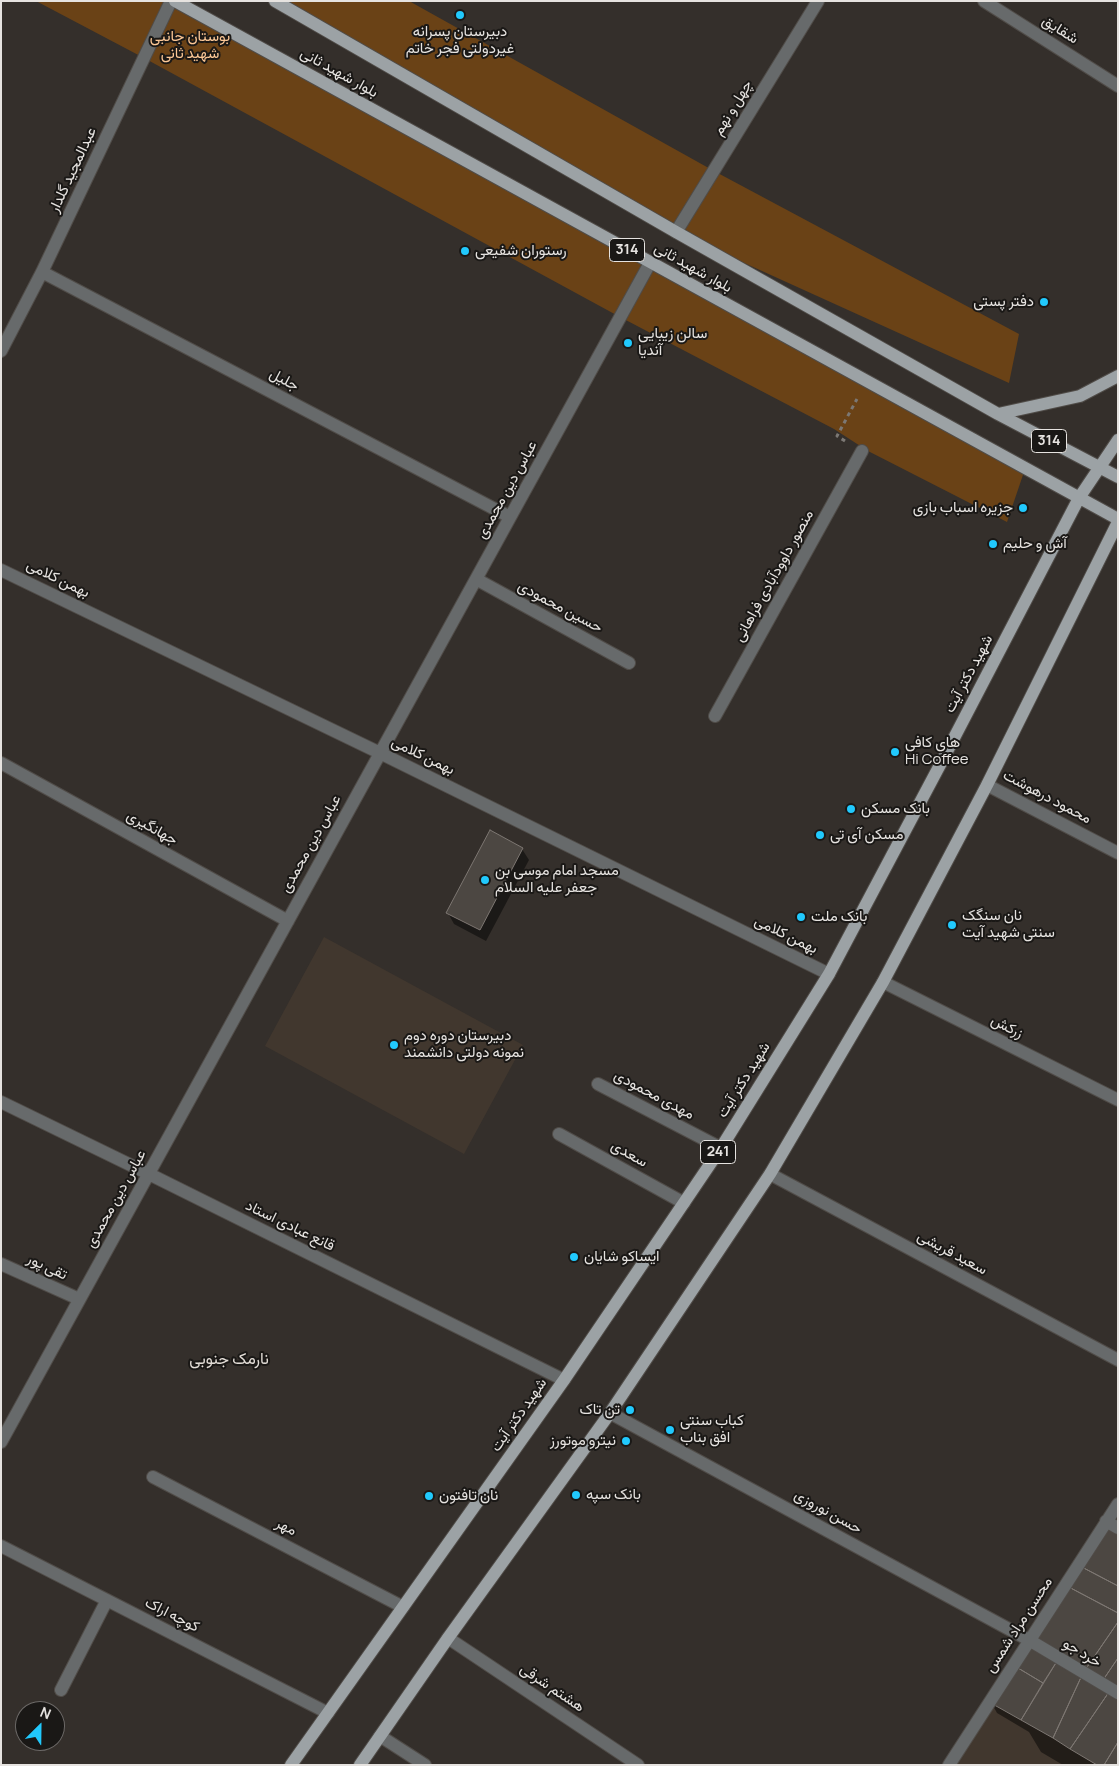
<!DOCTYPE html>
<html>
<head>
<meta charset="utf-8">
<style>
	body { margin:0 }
	#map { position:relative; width:1119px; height:1766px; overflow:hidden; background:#342f2b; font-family:Manrope,sans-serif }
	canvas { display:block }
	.frame { position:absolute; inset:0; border:2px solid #e6e3e0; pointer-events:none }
	.north { position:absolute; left:15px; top:1701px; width:50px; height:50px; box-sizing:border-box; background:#1a1816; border:1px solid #6c6967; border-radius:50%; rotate:23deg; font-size:14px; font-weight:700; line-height:20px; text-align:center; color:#e6e3e0 }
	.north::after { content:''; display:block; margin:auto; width:18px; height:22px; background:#21c9fd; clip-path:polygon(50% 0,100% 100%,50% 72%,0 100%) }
</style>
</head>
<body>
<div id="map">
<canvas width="1119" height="1766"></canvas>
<div class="frame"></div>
<div class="north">N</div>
</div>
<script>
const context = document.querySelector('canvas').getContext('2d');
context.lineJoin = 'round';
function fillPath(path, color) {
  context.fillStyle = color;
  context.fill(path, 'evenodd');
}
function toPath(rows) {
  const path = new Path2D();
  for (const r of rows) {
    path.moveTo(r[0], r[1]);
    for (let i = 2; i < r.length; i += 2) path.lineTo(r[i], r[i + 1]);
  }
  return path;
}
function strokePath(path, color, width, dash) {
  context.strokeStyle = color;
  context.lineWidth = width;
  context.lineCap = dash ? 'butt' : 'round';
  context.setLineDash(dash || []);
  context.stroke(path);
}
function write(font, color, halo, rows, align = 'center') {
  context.font = font + ' Manrope,Vazirmatn,sans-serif';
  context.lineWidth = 4;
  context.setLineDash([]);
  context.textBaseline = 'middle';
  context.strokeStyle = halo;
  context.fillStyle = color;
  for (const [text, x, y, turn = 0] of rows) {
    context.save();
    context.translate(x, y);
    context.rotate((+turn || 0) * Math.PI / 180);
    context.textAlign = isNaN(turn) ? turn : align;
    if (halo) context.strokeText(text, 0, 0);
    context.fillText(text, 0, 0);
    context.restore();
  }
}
const built = toPath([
	[324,937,523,1045,464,1154,265,1046],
	[989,1702,1053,1738,1097,1765,949,1765]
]);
const green = toPath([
	[36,1,175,1,1025,469,1007,522,868,451,834,429,620,317,144,58],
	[275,1,409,1,714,171,1019,334,1009,383,676,232]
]);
const shadow = toPath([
	[522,849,529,860,486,941,454,924,448,913],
	[1118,1506,1118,1765,1063,1765,1041,1752,1029,1732,997,1713,991,1702]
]);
const building = toPath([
	[490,830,523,848,480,930,446,913,490,830],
	[1106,1521,1118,1528,1118,1586,1078,1565,1106,1521],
	[1078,1565,1118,1586,1118,1613,1065,1585,1078,1565],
	[1065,1585,1118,1613,1118,1622,1083,1673,1029,1640,1065,1585],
	[1118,1622,1118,1658,1101,1683,1083,1673,1118,1622],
	[1029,1640,1059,1658,1043,1683,1013,1665,1029,1640],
	[1059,1658,1083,1673,1053,1738,1021,1720,1059,1658],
	[1118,1658,1118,1693,1101,1683,1118,1658],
	[1013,1665,1043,1683,1021,1720,989,1702,1013,1665],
	[1083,1673,1111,1689,1070,1749,1053,1738,1083,1673],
	[1111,1689,1118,1693,1118,1742,1104,1765,1097,1765,1070,1749,1111,1689],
	[1118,1742,1118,1765,1104,1765,1118,1742]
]);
const path = toPath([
	[845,441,837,436,857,399]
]);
const minor = toPath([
	[984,1,1118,86],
	[676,232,818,1],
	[42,272,510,517],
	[1,351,42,272,171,1],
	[1,570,380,753,829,974],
	[476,579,629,663],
	[715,716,862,451],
	[1,763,288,921],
	[987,785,1118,853],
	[883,982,1118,1100],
	[598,1084,721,1148],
	[1,1102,149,1174,564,1380],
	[559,1134,684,1203],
	[770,1174,1118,1360],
	[1,1264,79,1299],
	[610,1413,1029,1640,1118,1693],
	[1,1442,650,263],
	[153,1477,403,1607],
	[1106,1521,1118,1528],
	[1,1546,328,1713],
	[448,1638,638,1765],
	[61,1690,107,1600],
	[380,1736,425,1765],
	[949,1765,1118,1504]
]);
const primary = toPath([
	[175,1,1118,519],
	[275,1,676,232,998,414,1118,477],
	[998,414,1080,396,1118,376],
	[291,1765,564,1380,721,1148,829,974,941,763,1079,498,1118,440],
	[360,1765,448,1638,610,1413,770,1174,883,982,987,785,1118,522]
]);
const markers = [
	[460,15,5,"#21c9fd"],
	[465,251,5,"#21c9fd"],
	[1044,302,5,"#21c9fd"],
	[628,343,5,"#21c9fd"],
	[1023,508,5,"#21c9fd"],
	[993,544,5,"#21c9fd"],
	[895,752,5,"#21c9fd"],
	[851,809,5,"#21c9fd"],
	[820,835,5,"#21c9fd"],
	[485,880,5,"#21c9fd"],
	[801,917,5,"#21c9fd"],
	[952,925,5,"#21c9fd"],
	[394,1045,5,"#21c9fd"],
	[574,1257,5,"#21c9fd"],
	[630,1410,5,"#21c9fd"],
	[670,1430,5,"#21c9fd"],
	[626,1441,5,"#21c9fd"],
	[576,1495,5,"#21c9fd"],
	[429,1496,5,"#21c9fd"]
];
const shields = [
	[627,250,35],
	[1049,441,35],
	[718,1152,35]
];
const shieldNames = [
	["314",627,250],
	["314",1049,441],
	["241",718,1152]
];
const streetNames = [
	["شقایق",1060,30,32],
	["بلوار شهید ثانی",339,73,29],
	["چهل و نهم",733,108,-59],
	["عبدالمجید گلدار",73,170,-65],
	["بلوار شهید ثانی",693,268,29],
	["جلیل",284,380,28],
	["عباس دین محمدی",507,490,-61],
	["منصور داوودآبادی فراهانی",774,576,-61],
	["بهمن کلامی",58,579,26],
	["حسین محمودی",560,607,28],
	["شهید دکتر آیت",969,674,-62],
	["بهمن کلامی",423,756,26],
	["محمود درهوشت",1047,797,28],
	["جهانگیری",152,828,29],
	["عباس دین محمدی",311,844,-61],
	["بهمن کلامی",786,935,26],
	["زرکش",1007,1027,27],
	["شهید دکتر آیت",744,1080,-58],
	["مهدی محمودی",654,1095,28],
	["سعدی",629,1154,29],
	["عباس دین محمدی",116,1199,-61],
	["قانع عبادی استاد",290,1226,26],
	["سعید قریشی",952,1253,28],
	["تقی پور",47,1267,25],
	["شهید دکتر آیت",519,1415,-55],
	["حسن نوروزی",828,1512,29],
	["مهر",286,1527,27],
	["کوچه اراک",172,1615,27],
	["محسن مراد شمس",1019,1625,-57],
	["خرد جو",1082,1653,31],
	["هشتم شرقی",552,1688,34]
];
const poiNames = [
	["دبیرستان پسرانه",460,32,"center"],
	["غیردولتی فجر خاتم",460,49,"center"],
	["رستوران شفیعی",475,251],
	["دفتر پستی",1034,302,"right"],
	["سالن زیبایی",638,334],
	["آندیا",638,351],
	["جزیره اسباب بازی",1013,508,"right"],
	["آش و حلیم",1003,544],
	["های کافی",905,743],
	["Hi Coffee",905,760],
	["بانک مسکن",861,809],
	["مسکن آی تی",830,835],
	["مسجد امام موسی بن",495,871],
	["جعفر علیه السلام",495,888],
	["نان سنگک",962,916],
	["سنتی شهید آیت",962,933],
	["بانک ملت",811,917],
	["دبیرستان دوره دوم",404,1036],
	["نمونه دولتی دانشمند",404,1053],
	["ایساکو شایان",584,1257],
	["تن تاک",620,1410,"right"],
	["کباب سنتی",680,1421],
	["افق بناب",680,1438],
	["نیترو موتورز",616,1441,"right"],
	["بانک سپه",586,1495],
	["نان تافتون",439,1496]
];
const parkNames = [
	["بوستان جانبی",190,37],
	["شهید ثانی",190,54]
];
const neighbourhoodNames = [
	["نارمک جنوبی",229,1360]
];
fillPath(built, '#41372e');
fillPath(green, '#6a4216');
fillPath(shadow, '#0007');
fillPath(building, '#4c4742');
strokePath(building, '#7d7772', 1);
strokePath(minor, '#504c48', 14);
strokePath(primary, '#504c48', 14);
strokePath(path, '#7c7874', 3, [4, 4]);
strokePath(minor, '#676a6b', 12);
strokePath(primary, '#9ca2a5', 12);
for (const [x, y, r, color] of markers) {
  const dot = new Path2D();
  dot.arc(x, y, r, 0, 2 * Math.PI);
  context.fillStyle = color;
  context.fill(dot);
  strokePath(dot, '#1a1816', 2);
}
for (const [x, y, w] of shields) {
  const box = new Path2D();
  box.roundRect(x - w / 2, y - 11.5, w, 23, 4);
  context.fillStyle = '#1a1816';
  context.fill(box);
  strokePath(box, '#e6e3e0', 1);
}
write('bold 14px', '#e6e3e0', null, shieldNames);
write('15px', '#e6e3e0', '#1a1816', streetNames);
write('15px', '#e6e3e0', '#1a1816', poiNames, 'left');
write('15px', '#fdc896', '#1a1816', parkNames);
write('16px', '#e3ddd7', '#1a1816', neighbourhoodNames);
</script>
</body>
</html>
